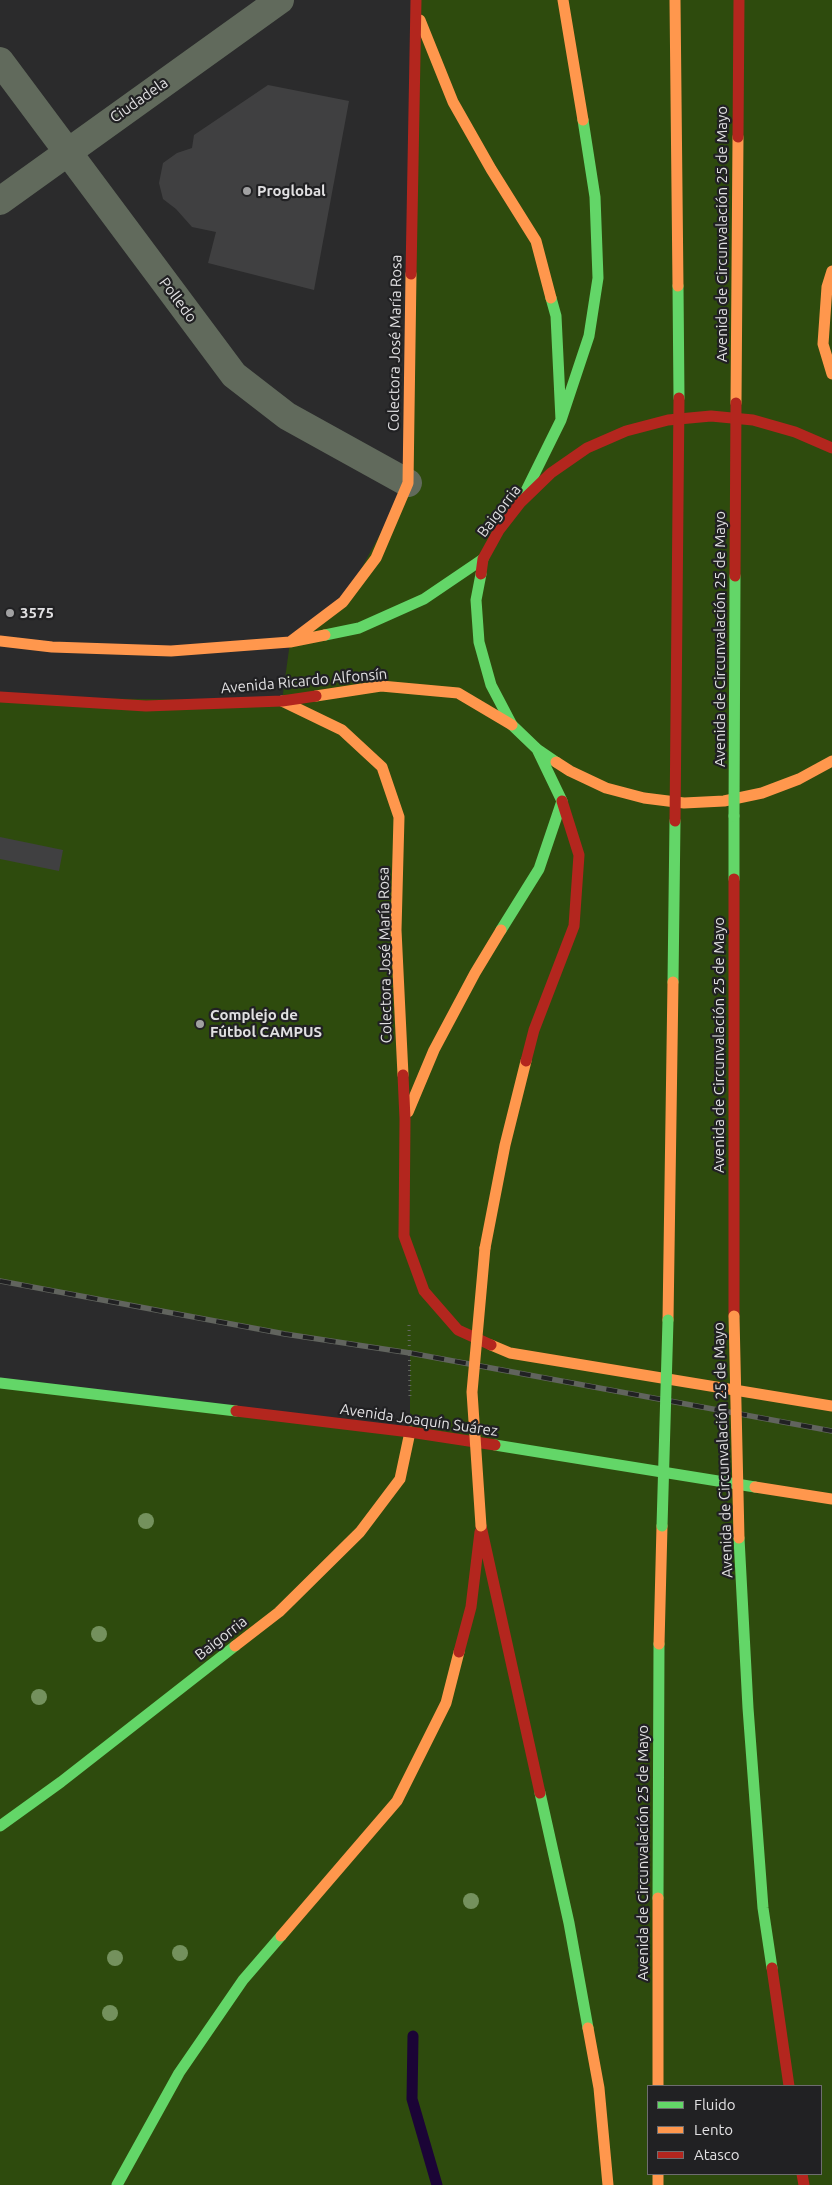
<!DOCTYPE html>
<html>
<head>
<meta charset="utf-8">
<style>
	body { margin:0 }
	#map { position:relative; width:832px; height:2185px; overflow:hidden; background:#2b2b2c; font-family:Ubuntu,sans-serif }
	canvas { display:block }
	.legend { position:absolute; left:647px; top:2085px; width:175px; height:90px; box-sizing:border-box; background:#212123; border:1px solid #6e6d6f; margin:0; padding:6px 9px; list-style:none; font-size:15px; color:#e1e0e2 }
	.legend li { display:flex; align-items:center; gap:10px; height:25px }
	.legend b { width:25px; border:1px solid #6e6d6f }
</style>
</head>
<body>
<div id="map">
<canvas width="832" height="2185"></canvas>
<ul class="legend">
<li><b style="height:6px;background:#63d668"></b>Fluido</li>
<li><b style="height:6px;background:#ff974d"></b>Lento</li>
<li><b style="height:6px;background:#b3261e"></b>Atasco</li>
</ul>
</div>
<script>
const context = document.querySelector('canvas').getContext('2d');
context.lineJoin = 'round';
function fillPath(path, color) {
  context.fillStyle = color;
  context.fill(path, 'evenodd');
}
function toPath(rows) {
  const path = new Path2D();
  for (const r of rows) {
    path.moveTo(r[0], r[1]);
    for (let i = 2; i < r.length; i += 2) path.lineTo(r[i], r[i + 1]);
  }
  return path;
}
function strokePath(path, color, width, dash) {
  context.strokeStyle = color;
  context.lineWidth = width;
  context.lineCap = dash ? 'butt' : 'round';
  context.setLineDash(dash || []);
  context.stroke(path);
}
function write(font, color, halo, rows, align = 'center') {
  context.font = font + ' Ubuntu,sans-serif';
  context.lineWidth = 4.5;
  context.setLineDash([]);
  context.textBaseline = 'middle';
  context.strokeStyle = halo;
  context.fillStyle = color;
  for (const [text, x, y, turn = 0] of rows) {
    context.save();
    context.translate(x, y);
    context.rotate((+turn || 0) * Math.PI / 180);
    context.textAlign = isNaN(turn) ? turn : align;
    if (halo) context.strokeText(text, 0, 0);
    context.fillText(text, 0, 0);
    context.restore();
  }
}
const green = toPath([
	[416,0,832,0,832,2185,0,2185,0,1383,410,1432,410,1353,285,1334,0,1281,0,697,282,701,290,642,343,602,408,483],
	[648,2086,821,2086,821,2174,648,2174]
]);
const stream = toPath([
	[413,2036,412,2099,437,2185]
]);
const building = toPath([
	[268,85,349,101,314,290,208,263,216,232,192,227,176,209,163,199,159,183,163,163,177,153,192,148,194,135],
	[0,837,63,850,59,871,0,859]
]);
const path = toPath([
	[409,1325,410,1399]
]);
const street = toPath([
	[0,61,234,375,287,416,408,483],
	[0,201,280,0]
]);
const fast = toPath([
	[678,286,679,398],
	[561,420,589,336,598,278,595,197,583,120],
	[522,499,561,420,556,316,551,298],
	[481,574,476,600,479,642,491,685,512,725,537,749,556,762],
	[325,635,359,628,424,599,483,559],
	[734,816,734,879],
	[501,930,539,869,562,801,537,749],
	[673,982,675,821],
	[0,1383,236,1411],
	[495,1445,755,1487],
	[739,1538,748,1708,763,1908,772,1968],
	[540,1793,569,1923,588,2028],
	[0,1826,61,1782,235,1646],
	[658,1898,659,1644],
	[117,2185,179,2073,243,1980,281,1936]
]);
const slow = toPath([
	[563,0,583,120],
	[675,0,678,286],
	[420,20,453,102,491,169,536,241,551,298],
	[832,271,827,287,823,344,832,374],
	[736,403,738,137],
	[0,641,52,647,171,651,290,642,325,635],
	[290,642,343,602,376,558,408,483,411,274],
	[316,696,381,686,458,693,512,725],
	[282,701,342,730,382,767,399,817,396,930,403,1075],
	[556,762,570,771,606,788,644,798,684,803,724,801,762,793,799,779,832,761],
	[408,1112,434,1050,475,973,501,930],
	[485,1248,505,1145,526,1061],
	[668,1320,673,982],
	[491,1345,510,1353,832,1406],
	[755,1487,832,1499],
	[659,1644,662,1526],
	[235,1646,279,1612,360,1532,400,1479,410,1432],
	[658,1898,658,2086],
	[281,1936,397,1801,446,1703,459,1652],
	[588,2028,599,2088,608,2185],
	[658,2174,658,2185]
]);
const jam = toPath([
	[738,137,739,0],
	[411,274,416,0],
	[481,574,483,559,499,530,520,503,551,473,587,448,626,431,668,420,711,416,753,420,795,432,832,448],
	[0,697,146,706,282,701,316,696],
	[734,879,734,1316],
	[526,1061,534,1030,574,926,579,855,562,801],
	[403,1075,405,1119,404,1236,424,1291,458,1330,491,1345],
	[236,1411,410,1432,495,1445],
	[481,1526,540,1793],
	[459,1652,471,1607,480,1532],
	[772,1968,789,2086],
	[802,2174,804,2185]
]);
const rail = toPath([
	[0,1281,285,1334,410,1353,832,1431]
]);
const fastBridge = toPath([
	[734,816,735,576],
	[662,1526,668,1320]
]);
const slowBridge = toPath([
	[734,1316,739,1538],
	[481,1526,472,1392,485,1248]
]);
const jamBridge = toPath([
	[735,576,736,403],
	[675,821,679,398]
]);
const trees = [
	[146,1521],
	[99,1634],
	[39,1697],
	[471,1901],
	[180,1953],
	[115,1958],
	[110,2013]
];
const markers = [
	[247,191,5,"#a1a1a2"],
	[10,613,5,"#a1a1a2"],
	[200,1024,5,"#a1a1a2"]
];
const streetNames = [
	["Ciudadela",139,100,-35],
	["Avenida de Circunvalación 25 de Mayo",722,234,-90],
	["Polledo",178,300,53],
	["Colectora José María Rosa",395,343,-89],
	["Baigorria",499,511,-53],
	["Avenida de Circunvalación 25 de Mayo",720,639,-90],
	["Avenida Ricardo Alfonsín",304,681,-5],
	["Colectora José María Rosa",385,955,-91],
	["Avenida de Circunvalación 25 de Mayo",719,1045,-90],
	["Avenida Joaquín Suárez",419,1420,8],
	["Avenida de Circunvalación 25 de Mayo",723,1450,-92],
	["Baigorria",221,1638,-38],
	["Avenida de Circunvalación 25 de Mayo",643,1853,-90]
];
const poiNames = [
	["Proglobal",257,191],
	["3575",20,613],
	["Complejo de",210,1015],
	["Fútbol CAMPUS",210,1032]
];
fillPath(green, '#2e4b0d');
strokePath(stream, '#1b0436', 11);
fillPath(building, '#404041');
strokePath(path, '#62665f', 3, [1, 4]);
strokePath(street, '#616a5c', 28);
strokePath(fast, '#63d668', 11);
strokePath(slow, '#ff974d', 11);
strokePath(jam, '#b3261e', 11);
strokePath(rail, '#61645e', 5.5);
strokePath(rail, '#212123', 4, [11]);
strokePath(fastBridge, '#63d668', 11);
strokePath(slowBridge, '#ff974d', 11);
strokePath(jamBridge, '#b3261e', 11);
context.fillStyle = '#74915d';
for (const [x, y] of trees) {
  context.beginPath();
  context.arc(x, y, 8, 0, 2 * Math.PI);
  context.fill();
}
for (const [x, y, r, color] of markers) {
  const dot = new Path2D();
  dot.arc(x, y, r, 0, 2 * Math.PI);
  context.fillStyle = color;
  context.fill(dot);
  strokePath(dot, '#212123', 2);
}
write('15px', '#e1e0e2', '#212123', streetNames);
write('bold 15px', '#e1e0e2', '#212123', poiNames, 'left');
</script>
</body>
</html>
